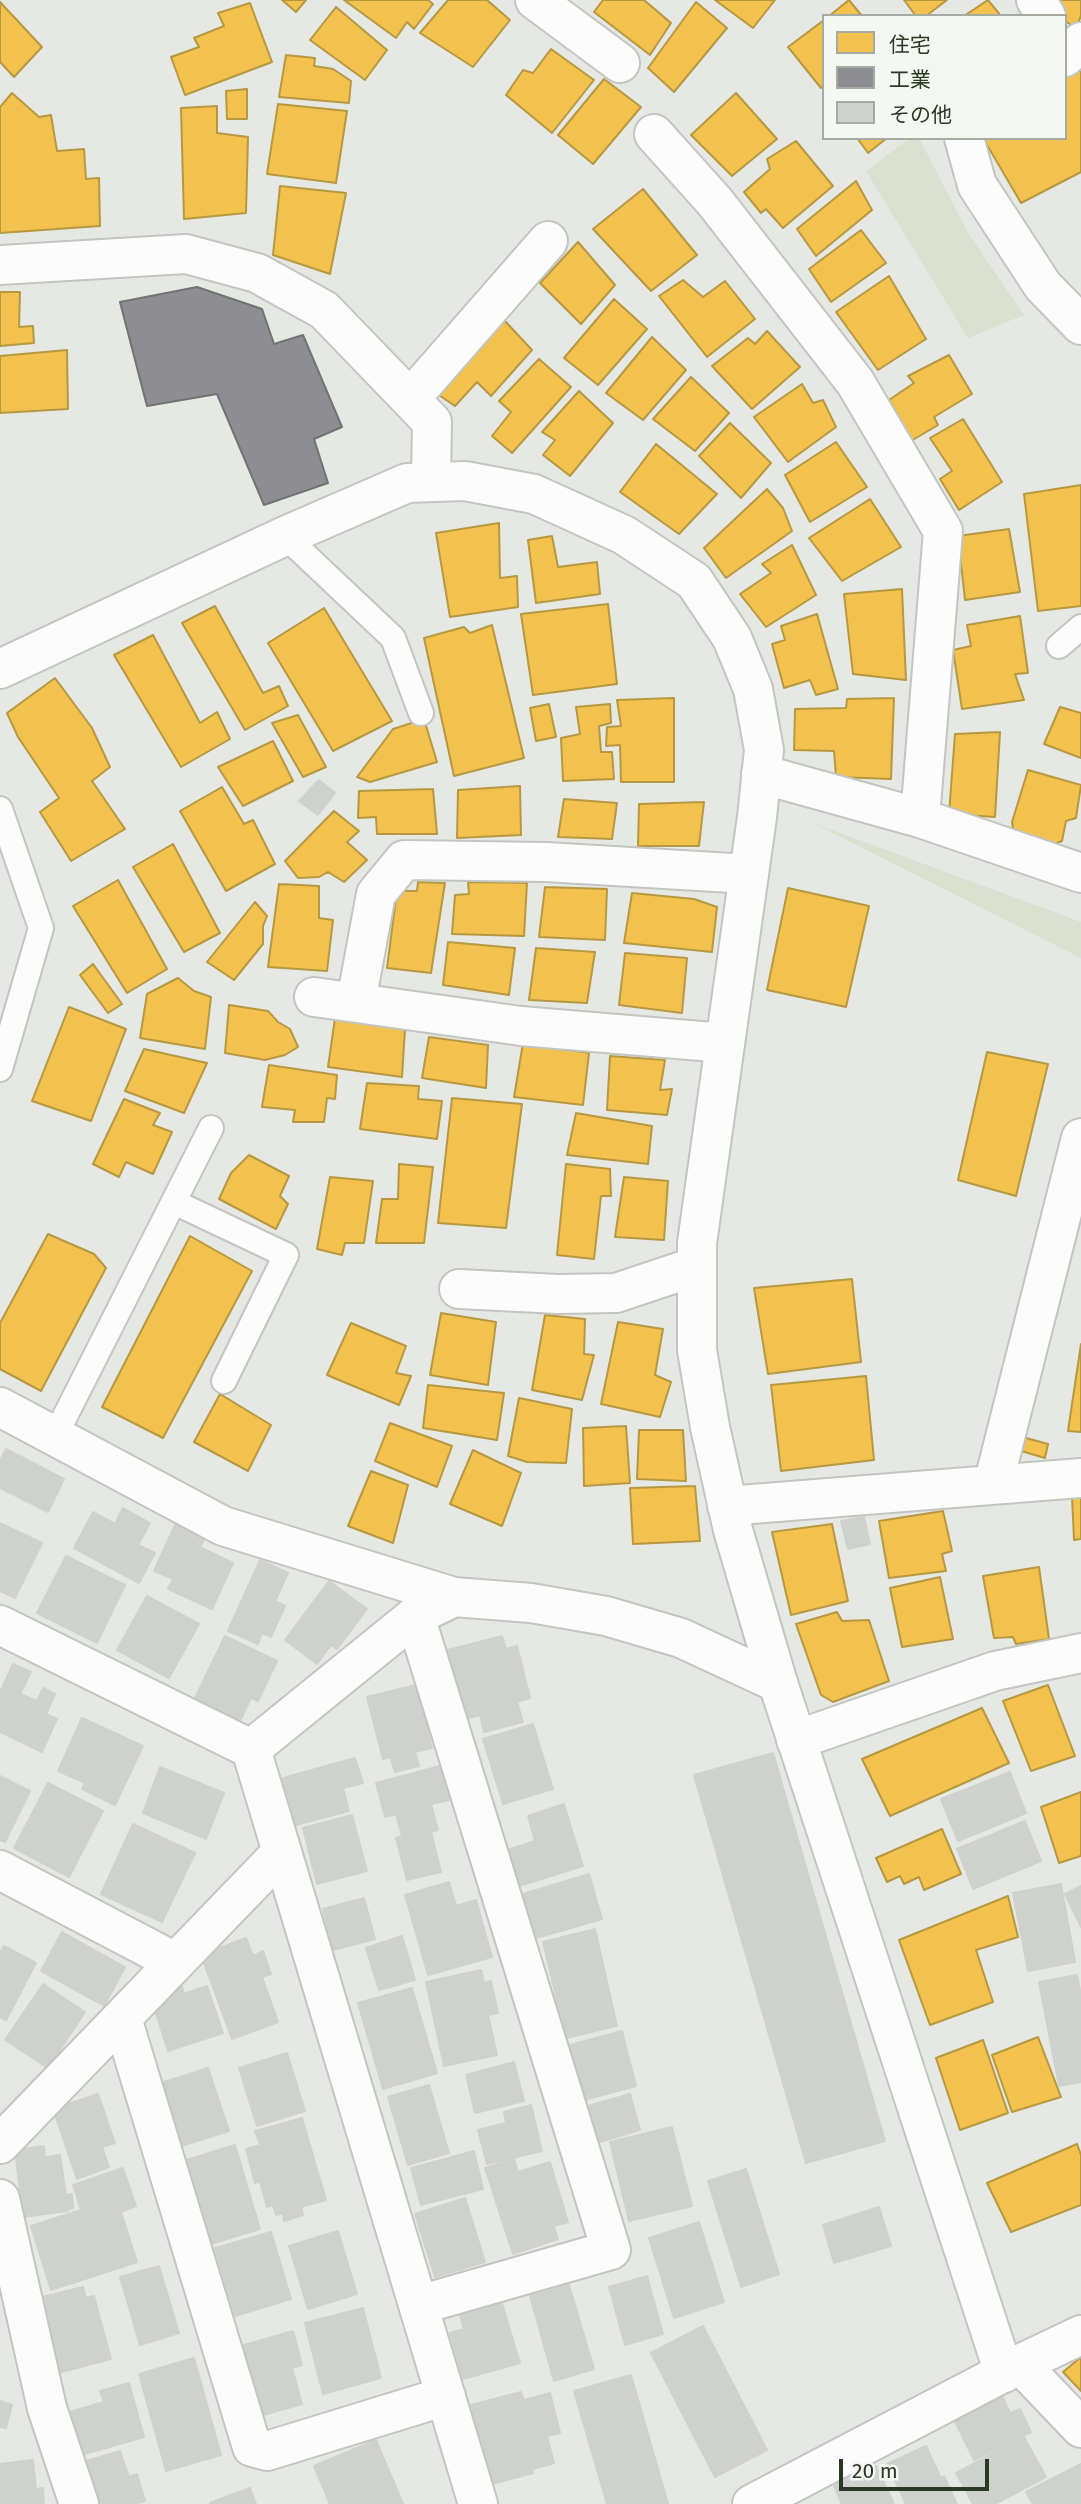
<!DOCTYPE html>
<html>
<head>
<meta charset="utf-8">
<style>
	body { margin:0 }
	#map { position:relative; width:1081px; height:2504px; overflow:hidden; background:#e6e8e4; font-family:"Fira Sans","Noto Sans JP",sans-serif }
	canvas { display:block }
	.legend { position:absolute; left:822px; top:14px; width:245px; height:126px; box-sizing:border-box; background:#f5f7f2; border:2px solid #a4aba0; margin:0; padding:9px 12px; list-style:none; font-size:21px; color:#2a3924 }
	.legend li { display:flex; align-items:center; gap:14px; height:35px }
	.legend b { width:35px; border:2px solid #a4aba0 }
	.scale { position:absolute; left:839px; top:2459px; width:150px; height:32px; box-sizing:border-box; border:4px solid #2a3924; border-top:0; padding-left:9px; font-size:21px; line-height:24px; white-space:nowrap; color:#2a3924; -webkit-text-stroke:5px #f5f7f2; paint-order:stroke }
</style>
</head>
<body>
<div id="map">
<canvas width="1081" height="2504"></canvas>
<ul class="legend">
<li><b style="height:19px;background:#f2c14e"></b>住宅</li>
<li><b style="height:19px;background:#8d8d92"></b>工業</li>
<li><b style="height:19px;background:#cfd1cd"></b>その他</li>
</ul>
<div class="scale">20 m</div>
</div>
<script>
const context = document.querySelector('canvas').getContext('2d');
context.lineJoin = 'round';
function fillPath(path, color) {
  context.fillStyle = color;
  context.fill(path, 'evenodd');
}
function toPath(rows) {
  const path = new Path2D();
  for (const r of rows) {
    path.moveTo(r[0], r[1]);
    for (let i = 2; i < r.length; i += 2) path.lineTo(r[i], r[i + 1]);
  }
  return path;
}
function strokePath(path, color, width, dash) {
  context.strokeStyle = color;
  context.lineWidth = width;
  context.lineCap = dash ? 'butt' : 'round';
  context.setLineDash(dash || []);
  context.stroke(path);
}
const green = toPath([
	[910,138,919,138,968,233,1024,315,968,338,866,171],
	[813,823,1081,922,1081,958]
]);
const homes = toPath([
	[282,0,306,0,296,12,282,0],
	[344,0,428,0,433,4,414,29,407,22,396,38,344,0],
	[448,0,487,0,510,20,473,67,420,33,448,0],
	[603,0,644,0,671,23,650,55,594,12,603,0],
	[715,0,775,0,753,28,715,0],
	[849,0,862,16,829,16,849,0],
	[904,0,947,0,926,16,916,16,904,0],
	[988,0,1001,16,964,16,988,0],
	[1061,0,1081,0,1081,16,1076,28,1065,21,1065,16,1055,13,1061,0],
	[0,2,42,47,14,77,0,62,0,2],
	[696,2,727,28,674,92,648,68,696,2],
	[250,3,272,62,185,95,171,57,199,47,194,38,224,26,218,13,250,3],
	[336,7,387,50,365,80,310,40,336,7],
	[824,20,824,85,821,88,788,47,824,20],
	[551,49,594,80,552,133,506,95,523,70,533,73,551,49],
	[286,55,315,58,314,66,333,69,351,81,349,103,279,97,286,55],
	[1081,70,1081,172,1021,203,983,138,1065,138,1065,78,1081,70],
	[604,79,641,107,593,164,558,135,604,79],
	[247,89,247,119,227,119,226,91,247,89],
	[12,93,39,117,51,115,57,151,84,149,86,179,99,178,100,226,0,233,0,107,12,93],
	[736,93,777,139,732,176,691,135,736,93],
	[278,104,347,111,336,183,267,174,278,104],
	[217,106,217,133,248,137,246,213,184,219,181,108,217,106],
	[857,138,887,138,868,153,857,138],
	[796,141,833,186,783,228,766,209,761,213,744,192,770,169,767,159,796,141],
	[856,181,872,210,816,256,797,229,856,181],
	[280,186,346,193,330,274,273,255,280,186],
	[643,189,697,255,651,291,593,229,643,189],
	[861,230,886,263,831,302,809,269,861,230],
	[578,242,615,285,581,324,540,283,578,242],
	[889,276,926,339,878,370,836,312,889,276],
	[683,280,703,297,725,281,755,319,707,357,659,296,683,280],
	[0,292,20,292,19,327,33,326,34,343,0,346,0,292],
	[614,299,647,329,598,385,564,358,614,299],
	[504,320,532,350,491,396,477,382,455,406,433,391,504,320],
	[767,331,800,367,752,409,712,366,748,338,755,344,767,331],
	[652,337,686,370,643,420,606,393,652,337],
	[67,350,68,409,0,413,0,356,67,350],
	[949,355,972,394,934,417,938,425,911,441,886,402,914,383,908,376,949,355],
	[539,359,571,387,512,453,492,436,511,412,499,401,539,359],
	[691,377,729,413,695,451,653,419,691,377],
	[802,384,813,403,823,400,836,427,788,462,754,417,802,384],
	[579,391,613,423,570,476,543,455,555,440,542,432,579,391],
	[963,419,1002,482,959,510,940,479,952,471,930,438,963,419],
	[730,423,771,463,741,498,699,456,730,423],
	[836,442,867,487,810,522,785,475,836,442],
	[656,444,717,494,679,534,620,492,656,444],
	[1081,485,1081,606,1038,611,1024,494,1081,485],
	[767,489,783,508,792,531,726,578,704,548,767,489],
	[870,499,901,547,842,581,809,538,870,499],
	[499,523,500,578,517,576,518,607,450,617,436,533,499,523],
	[1009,529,1020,592,965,600,958,536,1009,529],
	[552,536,558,567,597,562,600,594,536,603,528,540,552,536],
	[792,545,816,595,766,627,740,594,771,573,762,564,792,545],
	[902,589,906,680,853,674,844,594,902,589],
	[608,604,617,684,533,695,521,614,608,604],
	[215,606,263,693,279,686,288,706,245,730,182,623,215,606],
	[324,608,392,721,333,751,268,643,324,608],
	[817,614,838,689,816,695,810,680,784,688,772,644,785,640,781,626,817,614],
	[1020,616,1028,673,1015,674,1024,700,962,709,953,650,971,646,967,625,1020,616],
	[492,625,524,758,454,776,424,638,464,627,470,633,492,625],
	[153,635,200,723,217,712,230,739,181,767,114,655,153,635],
	[55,678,92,728,110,767,92,781,125,829,71,861,40,812,59,798,18,737,7,713,55,678],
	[674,698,674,782,621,782,620,745,606,746,607,727,621,726,617,700,674,698],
	[894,698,891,779,836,777,834,751,794,750,795,709,846,708,847,699,894,698],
	[549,704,556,737,536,741,530,708,549,704],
	[610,704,611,723,599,726,601,752,612,752,614,779,563,781,561,738,580,734,576,707,610,704],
	[1060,707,1081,713,1081,758,1044,744,1060,707],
	[298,715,326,767,303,777,272,723,298,715],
	[424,719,437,762,370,782,357,777,393,729,424,719],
	[1000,732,995,817,949,814,955,734,1000,732],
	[273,741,293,781,243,806,218,767,273,741],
	[1028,770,1081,785,1076,818,1066,821,1062,841,1049,846,1014,834,1012,822,1028,770],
	[520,786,521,835,457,838,458,790,520,786],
	[222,787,244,824,253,820,275,864,226,891,180,811,222,787],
	[433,789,437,834,377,834,376,817,358,818,359,791,433,789],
	[564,799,617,803,612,839,558,837,564,799],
	[704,802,699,846,638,846,639,804,704,802],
	[334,811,359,831,347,842,367,860,344,882,328,872,319,877,298,878,285,861,334,811],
	[173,844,220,933,184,952,133,867,173,844],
	[118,880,167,969,127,993,73,906,118,880],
	[418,882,445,883,431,973,387,968,397,891,417,891,418,882],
	[468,882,527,883,524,936,452,934,455,895,469,894,468,882],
	[279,884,319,886,319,918,333,920,327,971,268,967,279,884],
	[545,887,607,889,605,940,539,937,545,887],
	[788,888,869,906,846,1007,767,990,788,888],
	[632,893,694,899,717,907,712,952,624,943,632,893],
	[255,902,267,916,263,926,263,944,234,980,207,962,255,902],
	[448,942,515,948,509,995,443,985,448,942],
	[536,948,595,952,587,1003,529,1000,536,948],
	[625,953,687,958,682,1013,619,1005,625,953],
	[93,964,122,1004,108,1013,80,975,93,964],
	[178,978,194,991,211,997,205,1049,140,1038,147,994,178,978],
	[229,1005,268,1011,278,1022,290,1029,298,1047,285,1055,265,1060,225,1053,229,1005],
	[69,1007,126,1029,91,1121,32,1101,69,1007],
	[335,1018,405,1029,402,1077,328,1067,335,1018],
	[429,1037,488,1045,486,1088,422,1078,429,1037],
	[523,1043,589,1053,583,1105,514,1097,523,1043],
	[144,1049,207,1063,184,1113,125,1091,144,1049],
	[987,1052,1048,1064,1016,1196,958,1180,987,1052],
	[610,1056,665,1060,660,1090,672,1089,667,1115,607,1110,610,1056],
	[269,1065,337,1075,335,1099,327,1098,324,1122,293,1122,295,1110,262,1107,269,1065],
	[367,1083,419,1086,418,1099,442,1101,437,1139,360,1129,367,1083],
	[452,1098,522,1104,506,1228,438,1223,452,1098],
	[124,1099,160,1113,153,1125,172,1132,153,1174,126,1162,119,1177,93,1164,124,1099],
	[576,1113,652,1126,648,1164,567,1155,576,1113],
	[249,1155,289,1176,280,1196,288,1204,276,1229,219,1199,231,1173,249,1155],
	[399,1164,433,1167,424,1243,376,1243,382,1199,398,1199,399,1164],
	[566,1164,610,1169,611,1196,601,1196,594,1259,557,1255,566,1164],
	[330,1177,373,1181,364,1243,345,1243,342,1255,317,1249,330,1177],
	[624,1177,668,1181,664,1240,615,1237,624,1177],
	[48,1234,94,1254,106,1268,41,1391,0,1369,0,1323,48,1234],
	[190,1236,252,1271,163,1438,102,1407,190,1236],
	[852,1279,861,1362,768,1374,754,1288,852,1279],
	[441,1313,496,1322,488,1385,430,1375,441,1313],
	[545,1315,585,1319,584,1354,594,1355,582,1400,532,1390,545,1315],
	[618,1322,663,1329,655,1375,671,1382,660,1417,601,1404,618,1322],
	[351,1323,406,1346,396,1373,411,1376,399,1405,327,1375,351,1323],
	[1081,1344,1081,1432,1068,1431,1081,1344],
	[866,1376,874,1460,781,1471,771,1385,866,1376],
	[428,1385,504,1393,497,1440,423,1428,428,1385],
	[220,1394,271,1425,248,1471,194,1442,220,1394],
	[519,1398,572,1409,566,1463,527,1462,508,1456,519,1398],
	[390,1423,452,1446,437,1487,375,1461,390,1423],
	[626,1426,630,1483,584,1486,583,1428,626,1426],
	[639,1430,683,1430,686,1481,637,1479,639,1430],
	[1026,1438,1048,1444,1045,1458,1021,1451,1026,1438],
	[473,1450,521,1473,502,1526,450,1504,473,1450],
	[371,1471,408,1485,393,1543,348,1526,371,1471],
	[695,1486,700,1541,633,1544,630,1488,695,1486],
	[1081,1487,1081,1539,1074,1540,1072,1497,1081,1487],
	[943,1511,952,1551,942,1554,946,1571,889,1578,879,1521,943,1511],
	[832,1524,848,1601,791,1615,772,1532,832,1524],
	[1039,1567,1049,1639,1016,1644,1013,1637,994,1638,983,1576,1039,1567],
	[940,1577,953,1639,902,1647,890,1588,940,1577],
	[837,1612,842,1621,869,1620,889,1681,833,1702,821,1695,796,1624,837,1612],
	[1048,1685,1075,1756,1031,1771,1003,1701,1048,1685],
	[982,1708,1009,1763,890,1816,862,1759,982,1708],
	[1081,1792,1081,1856,1059,1863,1041,1807,1081,1792],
	[942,1829,961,1874,924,1890,919,1877,904,1884,900,1876,887,1882,876,1858,942,1829],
	[1008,1896,1018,1937,976,1950,993,2002,930,2025,899,1940,1008,1896],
	[1038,2037,1061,2097,1012,2112,992,2055,1038,2037],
	[983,2040,1008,2113,960,2130,936,2058,983,2040],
	[1077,2144,1081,2155,1081,2205,1011,2232,987,2183,1077,2144],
	[1081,2357,1081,2391,1063,2372,1081,2357]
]);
const industry = toPath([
	[197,287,262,309,274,344,303,335,342,427,314,439,328,483,264,505,217,394,147,406,120,302,197,287]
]);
const building = toPath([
	[319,780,335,793,318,815,299,801,319,780],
	[6,1449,64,1479,48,1512,0,1488,0,1461,6,1449],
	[123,1508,150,1523,138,1545,155,1553,139,1583,74,1548,93,1512,115,1524,123,1508],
	[864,1517,870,1544,848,1549,841,1521,864,1517],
	[0,1523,42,1543,15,1598,0,1591,0,1523],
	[175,1525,205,1538,200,1547,233,1563,212,1609,168,1589,173,1579,154,1571,175,1525],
	[66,1556,125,1585,97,1643,37,1613,66,1556],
	[260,1560,288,1573,275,1601,285,1606,271,1637,262,1633,258,1644,228,1631,260,1560],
	[329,1581,367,1609,337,1649,331,1645,317,1664,285,1640,329,1581],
	[147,1596,199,1624,169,1678,117,1650,147,1596],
	[225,1636,277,1661,258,1701,251,1698,240,1721,195,1698,225,1636],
	[502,1636,506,1649,517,1646,530,1698,517,1702,523,1722,484,1732,480,1715,466,1719,448,1650,502,1636],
	[13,1664,31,1672,20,1694,37,1701,43,1688,55,1694,46,1714,57,1719,42,1752,0,1732,0,1692,13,1664],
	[416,1685,432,1748,415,1752,419,1766,395,1772,390,1757,383,1759,367,1697,416,1685],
	[82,1718,143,1746,115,1805,82,1789,85,1783,58,1771,82,1718],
	[533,1724,553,1789,503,1804,483,1739,533,1724],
	[773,1753,885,2141,806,2163,694,1775,773,1753],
	[355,1758,363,1783,343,1788,349,1811,296,1825,283,1778,355,1758],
	[440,1766,449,1800,431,1804,438,1830,431,1832,441,1872,407,1880,396,1838,402,1836,396,1814,385,1817,376,1783,440,1766],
	[160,1767,224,1793,206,1839,143,1813,160,1767],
	[1010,1772,1026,1813,958,1841,941,1799,1010,1772],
	[0,1776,30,1791,5,1842,0,1840,0,1776],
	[48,1783,103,1811,69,1877,14,1848,48,1783],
	[564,1804,583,1866,519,1886,508,1850,535,1841,528,1816,564,1804],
	[352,1815,367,1871,317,1884,303,1828,352,1815],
	[1025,1821,1041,1861,973,1889,957,1849,1025,1821],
	[133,1824,195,1853,162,1922,101,1894,133,1824],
	[589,1874,602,1919,536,1938,523,1894,589,1874],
	[449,1882,456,1906,476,1900,492,1957,428,1975,405,1895,449,1882],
	[1061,1884,1075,1962,1028,1971,1013,1893,1061,1884],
	[1081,1886,1081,1927,1065,1894,1081,1886],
	[364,1898,375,1939,333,1950,323,1909,364,1898],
	[595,1929,617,2026,566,2038,543,1942,595,1929],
	[62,1932,125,1967,104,2006,41,1971,62,1932],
	[402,1936,415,1980,379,1990,366,1948,402,1936],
	[246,1938,253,1956,263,1951,271,1974,262,1977,278,2022,232,2039,201,1955,246,1938],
	[4,1946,36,1963,6,2020,0,2017,0,1953,4,1946],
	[481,1970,484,1983,491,1981,498,2013,488,2015,497,2055,444,2066,426,1982,481,1970],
	[1077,1975,1081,1994,1081,2082,1059,2086,1039,1982,1077,1975],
	[43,1984,85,2012,48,2068,5,2040,43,1984],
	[181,1984,184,1994,207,1986,223,2033,168,2051,150,1994,181,1984],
	[412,1988,437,2073,383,2089,358,2003,412,1988],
	[622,2031,636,2086,584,2100,570,2045,622,2031],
	[287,2053,305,2111,257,2126,239,2068,287,2053],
	[514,2062,524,2101,475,2113,466,2075,514,2062],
	[208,2068,229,2131,178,2147,158,2084,208,2068],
	[429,2085,449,2153,408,2165,388,2097,429,2085],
	[98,2094,115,2143,102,2147,109,2167,77,2179,53,2109,98,2094],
	[630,2094,640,2130,596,2143,585,2107,630,2094],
	[531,2105,542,2151,487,2164,478,2130,506,2123,504,2112,531,2105],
	[302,2118,326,2200,301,2207,303,2215,284,2221,283,2213,276,2215,273,2205,267,2207,260,2181,255,2183,246,2149,260,2145,255,2131,302,2118],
	[672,2127,692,2206,629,2221,610,2142,672,2127],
	[235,2145,260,2229,201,2247,177,2163,235,2145],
	[44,2146,45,2157,60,2155,66,2195,72,2194,73,2208,68,2209,68,2211,23,2217,15,2150,44,2146],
	[474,2151,483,2189,421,2205,411,2168,474,2151],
	[514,2159,518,2172,550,2162,568,2222,554,2226,558,2239,513,2254,485,2168,514,2159],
	[123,2168,136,2206,121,2212,137,2262,51,2290,31,2226,81,2210,73,2185,123,2168],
	[746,2169,779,2274,741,2287,708,2181,746,2169],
	[465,2198,485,2262,435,2277,415,2214,465,2198],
	[879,2207,891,2246,834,2263,823,2225,879,2207],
	[699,2222,724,2302,674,2318,649,2238,699,2222],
	[338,2231,357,2294,308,2309,289,2246,338,2231],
	[271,2232,291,2299,235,2316,215,2248,271,2232],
	[159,2266,179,2333,140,2345,120,2277,159,2266],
	[647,2276,663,2334,625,2345,609,2287,647,2276],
	[569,2285,594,2369,554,2381,530,2296,569,2285],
	[83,2287,86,2298,94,2296,111,2359,54,2374,34,2299,83,2287],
	[500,2297,520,2363,463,2379,450,2333,464,2329,458,2309,500,2297],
	[363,2308,381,2378,323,2394,305,2323,363,2308],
	[703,2326,767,2450,715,2477,651,2353,703,2326],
	[293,2331,302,2365,292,2368,302,2404,256,2417,237,2347,293,2331],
	[194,2358,221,2455,166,2471,139,2374,194,2358],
	[631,2375,668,2504,607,2504,574,2391,631,2375],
	[129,2383,144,2437,78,2456,66,2413,104,2402,100,2391,129,2383],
	[998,2387,1010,2413,1020,2409,1031,2432,974,2460,950,2411,998,2387],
	[521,2392,524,2400,550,2393,560,2433,547,2436,554,2463,533,2469,533,2473,492,2484,471,2405,521,2392],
	[0,2401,12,2405,6,2428,0,2427,0,2401],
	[1024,2437,1046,2477,995,2504,973,2504,956,2473,1024,2437],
	[376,2440,403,2504,330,2504,314,2466,376,2440],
	[926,2446,941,2478,944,2476,957,2504,906,2504,887,2464,926,2446],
	[120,2451,129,2477,137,2474,145,2501,135,2504,99,2504,95,2491,73,2465,120,2451],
	[33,2460,36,2489,43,2488,44,2504,0,2504,0,2464,33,2460],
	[1081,2464,1081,2504,1033,2504,1026,2492,1081,2464],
	[876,2466,894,2504,842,2504,834,2486,876,2466],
	[250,2488,256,2504,210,2504,210,2503,250,2488]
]);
const lane = toPath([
	[285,536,393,638,421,713],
	[1059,646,1081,627],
	[0,809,41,928,0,1069],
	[174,1202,286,1255,224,1381],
	[55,1436,211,1128]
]);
const street = toPath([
	[535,0,620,63],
	[1036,0,1046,16],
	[1065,57,1081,42],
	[654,134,715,202,855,382,943,531,920,818],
	[964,138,977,185,1043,286,1081,325],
	[0,265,186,254,257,273,324,310,432,422,431,482],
	[410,399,548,241],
	[761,774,920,818,1081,873],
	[314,997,521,1026,725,1043],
	[356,1002,376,894,404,860,546,862,749,874],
	[459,1289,558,1294,616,1293,697,1266],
	[0,1407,223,1526,454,1597,531,1603,606,1616,681,1638,778,1683],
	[993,1485,1081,1138],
	[727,1506,1081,1478],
	[454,1597,415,1616,251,1749,478,2504],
	[415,1616,611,2250,419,2305],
	[0,1625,251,1749],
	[796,1740,995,1671,1081,1653],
	[0,1870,175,1962],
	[122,2018,252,2447,267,2451,446,2396],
	[0,2144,282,1852],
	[0,2199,47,2408,79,2504],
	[1020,2364,1081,2428],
	[752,2504,1020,2364,1081,2335]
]);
const secondary = toPath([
	[0,669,285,536,407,483,465,481,534,494,624,535,694,581,732,638,753,689,764,750,757,817,697,1243,697,1350,710,1427,733,1530,778,1683,1004,2373]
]);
fillPath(green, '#dbe0cf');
fillPath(homes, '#f2c14e');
strokePath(homes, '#b69841', 2);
fillPath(industry, '#8d8d92');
strokePath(industry, '#6f7471', 2);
fillPath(building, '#cfd1cd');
strokePath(building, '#cfd1cd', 2);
strokePath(lane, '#c3c5c1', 28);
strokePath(street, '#c3c5c1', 42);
strokePath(secondary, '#c2c6c0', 42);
strokePath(lane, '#fbfcfb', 24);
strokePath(street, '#fbfcfb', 38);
strokePath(secondary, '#fbfcfb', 38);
</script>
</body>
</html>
